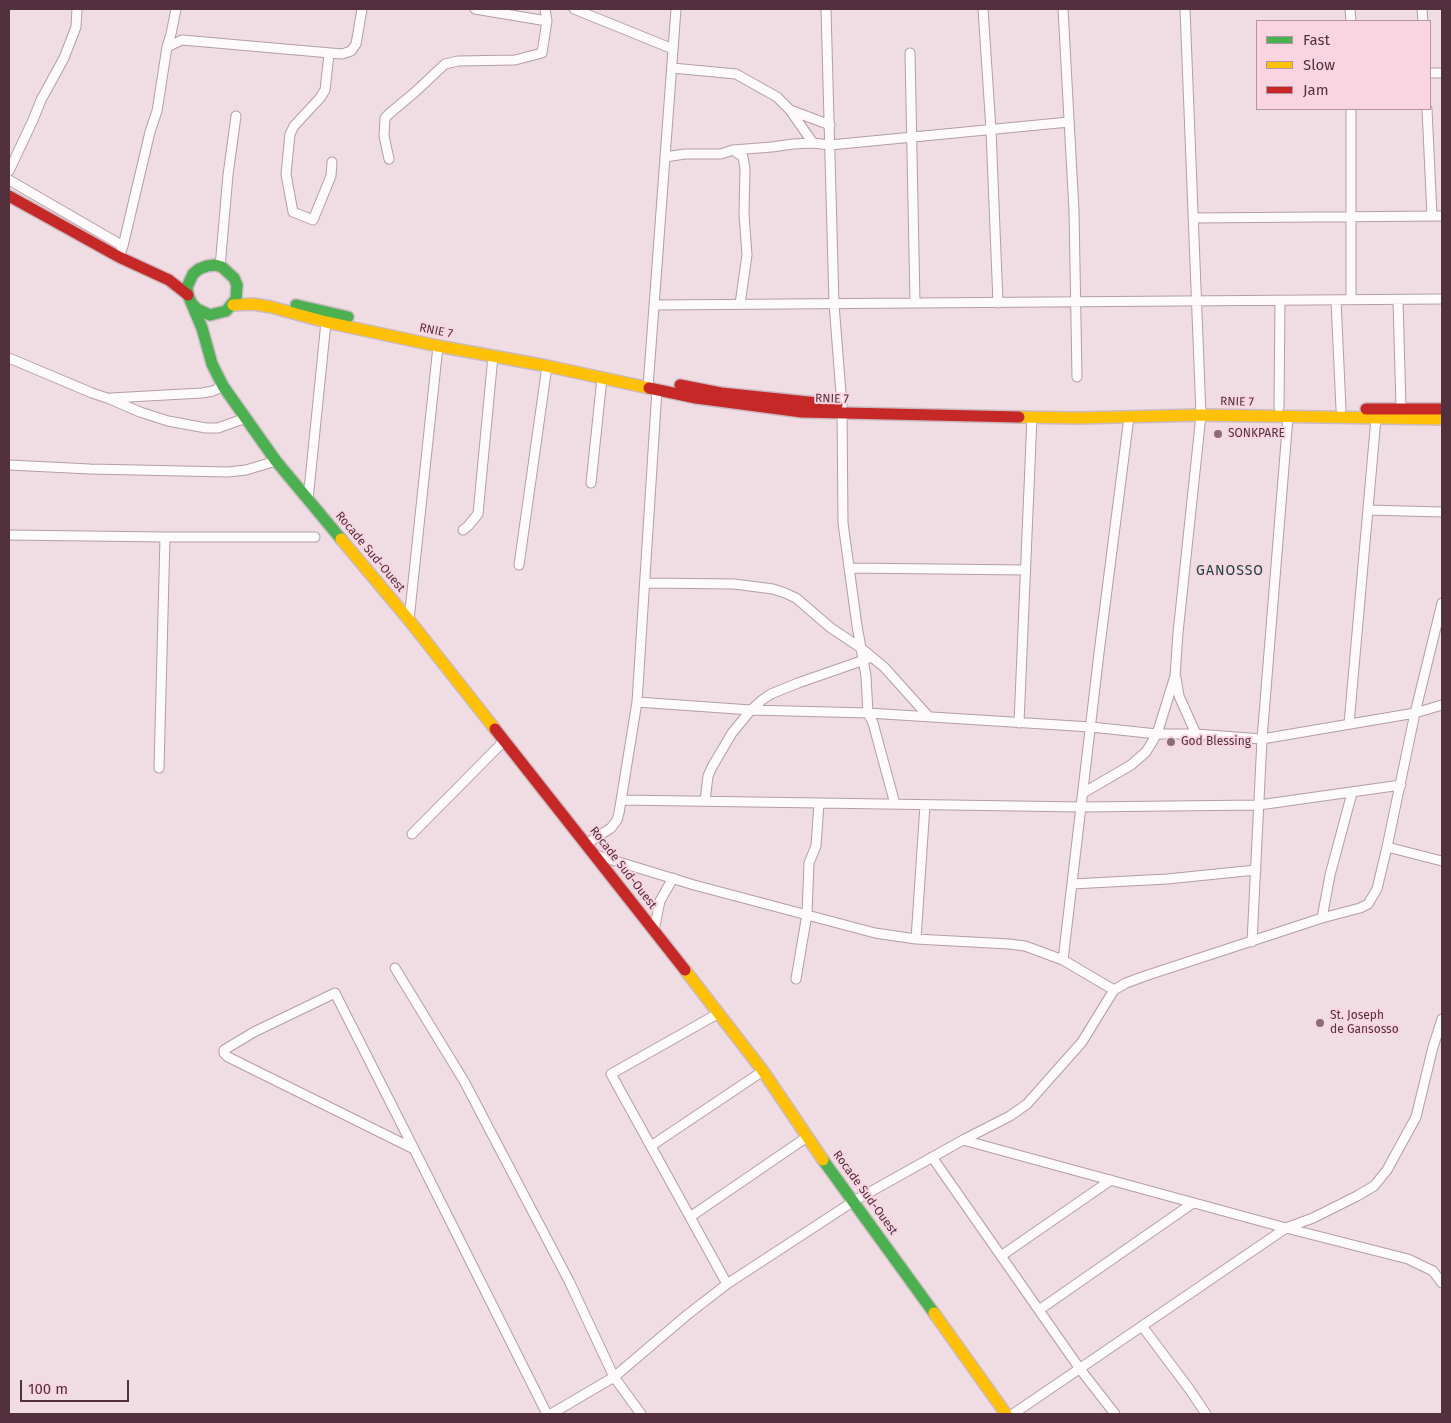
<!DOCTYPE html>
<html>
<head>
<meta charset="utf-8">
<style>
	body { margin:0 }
	#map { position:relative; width:1451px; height:1423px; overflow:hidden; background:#f0dde4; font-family:"Fira Sans",sans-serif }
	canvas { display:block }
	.frame { position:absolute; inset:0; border:10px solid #52303d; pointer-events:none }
	.legend { position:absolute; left:1256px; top:20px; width:175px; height:90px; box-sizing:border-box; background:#f8d5e1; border:1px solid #b6939f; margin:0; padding:6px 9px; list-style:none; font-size:15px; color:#52303d }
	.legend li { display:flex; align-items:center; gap:10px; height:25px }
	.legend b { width:25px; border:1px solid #b6939f }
	.scale { position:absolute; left:20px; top:1380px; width:109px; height:22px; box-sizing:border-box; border:2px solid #52303d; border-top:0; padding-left:6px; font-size:15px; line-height:18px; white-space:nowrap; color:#52303d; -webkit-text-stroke:4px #f8d5e1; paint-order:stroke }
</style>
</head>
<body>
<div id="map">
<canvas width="1451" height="1423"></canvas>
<div class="frame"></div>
<ul class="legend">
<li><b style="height:6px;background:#4caf50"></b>Fast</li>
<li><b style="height:6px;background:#ffc107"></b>Slow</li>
<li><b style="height:6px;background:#c62828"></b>Jam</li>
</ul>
<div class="scale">100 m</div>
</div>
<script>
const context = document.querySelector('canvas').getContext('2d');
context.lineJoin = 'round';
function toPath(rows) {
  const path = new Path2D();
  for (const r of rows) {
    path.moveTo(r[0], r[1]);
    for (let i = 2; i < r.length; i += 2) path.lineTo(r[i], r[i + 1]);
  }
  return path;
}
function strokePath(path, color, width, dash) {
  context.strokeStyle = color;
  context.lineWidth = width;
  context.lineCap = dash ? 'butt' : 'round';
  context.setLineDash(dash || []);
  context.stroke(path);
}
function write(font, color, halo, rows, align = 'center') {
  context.font = font + ' "Fira Sans",sans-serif';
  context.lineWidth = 4;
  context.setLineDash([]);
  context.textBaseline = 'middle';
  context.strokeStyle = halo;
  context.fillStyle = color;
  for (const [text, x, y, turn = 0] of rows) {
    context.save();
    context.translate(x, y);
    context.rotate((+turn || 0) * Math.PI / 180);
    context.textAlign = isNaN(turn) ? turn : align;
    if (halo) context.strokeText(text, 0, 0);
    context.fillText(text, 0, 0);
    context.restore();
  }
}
const street = toPath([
	[475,9,547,21],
	[574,9,673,49],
	[826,9,834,304,842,406,843,523,857,626,866,676,868,713,873,723,895,804],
	[983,9,991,130,998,303],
	[1063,9,1074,211,1077,377],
	[1350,9,1351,21],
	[1422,9,1423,21],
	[167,47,182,40,342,54,351,51,356,44,362,9],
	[910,53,915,303],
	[329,54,325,90,320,98,294,126,290,134,286,174,293,212,313,220,331,176,332,162],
	[672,68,736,74,777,97,790,110,830,125],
	[1430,73,1442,73],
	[1351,109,1351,299],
	[1427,109,1432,216],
	[790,110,813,143],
	[733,150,743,157,745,169,744,214,747,255,740,304],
	[665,157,685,154,721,154,733,150,772,147,793,144,813,143,830,145,1069,122],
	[389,159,384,136,385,118,390,113,414,93,445,64,458,61,515,60,542,53,547,21,545,9],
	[9,171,33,120,41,100,64,58,76,27,77,9],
	[9,180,123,246],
	[1193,218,1442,216],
	[119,257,123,246,150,132,157,111,167,47,171,34,176,9],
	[220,267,228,175,236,116],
	[1336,300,1341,409],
	[1398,300,1401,408],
	[654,305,1442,299],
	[9,358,92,393,110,399,140,412,168,421,206,428,218,428,246,418],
	[648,387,676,9],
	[111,398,202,393,213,391,223,386],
	[1279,407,1280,300],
	[9,465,90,469,228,472,246,470,276,461],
	[591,483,602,378],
	[308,500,326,322],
	[1368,510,1442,512],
	[463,530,468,526,478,514,493,356],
	[9,535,165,537,315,537],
	[519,565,547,366],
	[849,568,1025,570],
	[646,583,734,584,773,589,785,593,796,598,831,628,861,648,884,667,929,717],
	[409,620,438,346],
	[1176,678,1179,696,1196,734],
	[637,702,751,710,868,713,1091,727,1157,734,1196,734,1262,739,1415,713,1442,705],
	[1019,723,1032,417],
	[1349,724,1376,418],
	[159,768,165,537],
	[1083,793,1131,765,1146,752,1157,734,1175,676,1178,633,1201,415,1185,9],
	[621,800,1082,807,1259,805,1401,785],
	[705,801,708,776,712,767,732,733,751,710,762,700,771,694,798,683,867,659],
	[412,834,505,740],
	[586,844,611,828,617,820,619,813,637,702,657,389],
	[1387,847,1442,861],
	[596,855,694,885,875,933,916,939,1009,944,1025,946,1063,960,1114,990],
	[1072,884,1167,879,1256,870],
	[1322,918,1330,875,1352,793],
	[654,930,660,901,673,878],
	[916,939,925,805],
	[1252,942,1262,739,1288,417],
	[1063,960,1099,653,1129,417],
	[395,968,464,1081,569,1281,614,1377,641,1414],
	[796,979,807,914,809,863,816,846,819,803],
	[719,1013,611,1074,727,1284],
	[963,1140,1286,1228,1408,1259,1433,1271,1442,1283],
	[651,1146,763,1071],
	[414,1149,228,1057,224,1053,224,1050,254,1032,335,993,414,1149,547,1414],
	[932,1157,1080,1369,1115,1414],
	[690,1217,807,1137],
	[1001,1256,1111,1180],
	[1039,1310,1193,1203],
	[1142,1326,1190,1390,1206,1414],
	[551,1414,614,1377,687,1315,727,1284,854,1201,963,1140,1010,1116,1027,1104,1082,1042,1114,990,1126,983,1145,976,1322,918,1360,908,1368,904,1377,889,1387,847,1415,713,1442,603],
	[1013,1414,1286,1228,1313,1218,1357,1196,1374,1186,1387,1170,1416,1117,1433,1047,1442,1019]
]);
const fast = toPath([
	[192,304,197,309,210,315,226,311,236,299,237,285,234,278,222,267,215,265,207,266,199,269,193,274,187,287,188,295,202,328,212,364,223,386,276,461,341,539],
	[296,305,348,317],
	[823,1160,934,1313]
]);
const slow = toPath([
	[233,305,253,304,271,307,326,322,438,346,547,366,649,388],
	[1019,417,1078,418,1201,415,1442,419],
	[341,539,409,620,495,729],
	[685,970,763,1071,823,1160],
	[934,1313,1006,1414]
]);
const jam = toPath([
	[9,196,119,257,169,280,188,295],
	[680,385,721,393,837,405],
	[649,388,696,398,802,412,1019,417],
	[1366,409,1442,409],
	[495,729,685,970]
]);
const markers = [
	[1218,434,5,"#896d77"],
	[1171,742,5,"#896d77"],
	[1320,1023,5,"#896d77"]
];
const streetNames = [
	["RNIE 7",436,331,11],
	["RNIE 7",832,399,1],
	["RNIE 7",1237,402,1],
	["Rocade Sud-Ouest",370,552,50],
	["Rocade Sud-Ouest",623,868,52],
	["Rocade Sud-Ouest",865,1193,54]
];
const poiNames = [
	["SONKPARE",1228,434],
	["God Blessing",1181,742],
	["St. Joseph",1330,1016],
	["de Gansosso",1330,1030]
];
const neighbourhoodNames = [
	["GANOSSO",1230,571]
];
strokePath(street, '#b49da6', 11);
strokePath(fast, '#cabac0', 14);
strokePath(slow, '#cabac0', 14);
strokePath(jam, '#cabac0', 14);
strokePath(street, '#fdfafb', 9);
strokePath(fast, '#4caf50', 11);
strokePath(slow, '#ffc107', 11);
strokePath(jam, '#c62828', 11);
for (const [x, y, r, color] of markers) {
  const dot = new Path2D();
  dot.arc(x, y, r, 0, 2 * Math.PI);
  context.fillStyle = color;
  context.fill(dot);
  strokePath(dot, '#f8d5e1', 2);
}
write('12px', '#52303d', '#f8d5e1', streetNames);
write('12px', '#52303d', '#f8d5e1', poiNames, 'left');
context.letterSpacing = '1px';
write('14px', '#11483d', '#f8d5e1', neighbourhoodNames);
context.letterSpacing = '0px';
</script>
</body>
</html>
